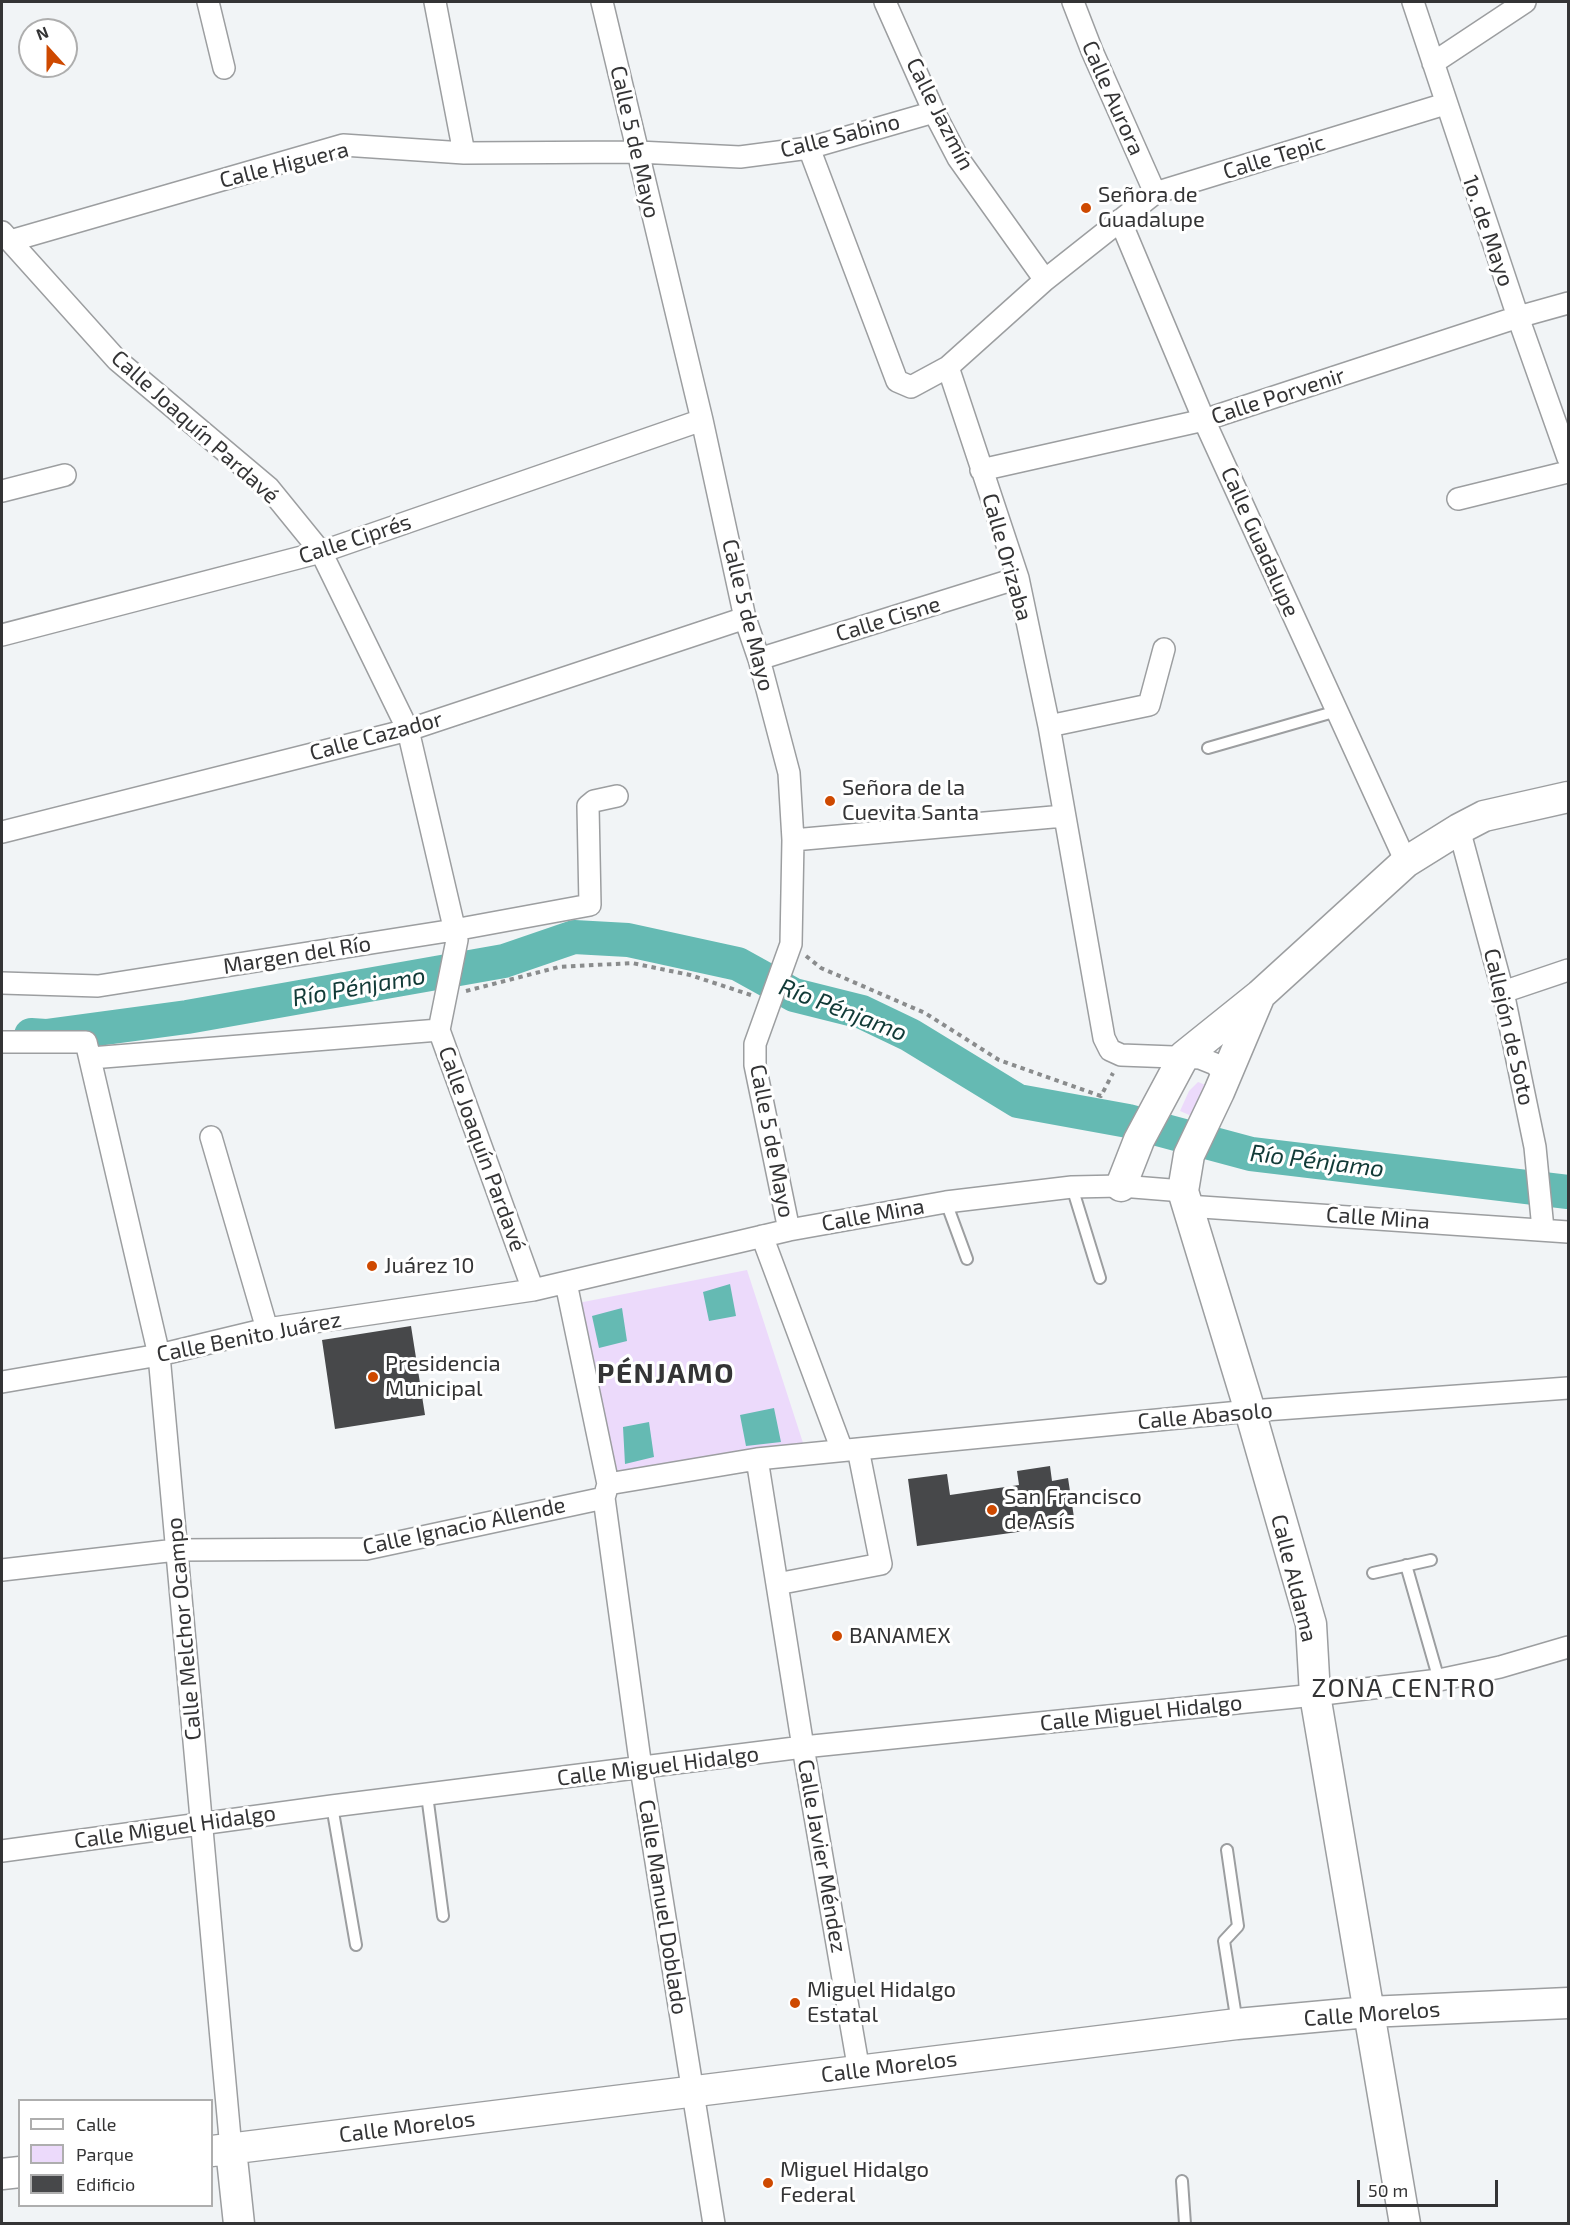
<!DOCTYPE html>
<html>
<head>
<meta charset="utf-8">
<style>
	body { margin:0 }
	#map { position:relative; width:1570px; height:2225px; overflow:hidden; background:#f1f4f6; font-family:"Exo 2",sans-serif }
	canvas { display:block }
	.frame { position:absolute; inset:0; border:3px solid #343435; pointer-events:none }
	.legend { position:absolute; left:18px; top:2099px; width:195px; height:108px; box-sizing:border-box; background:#fff; border:2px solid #aeaeae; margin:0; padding:8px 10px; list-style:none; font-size:18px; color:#343435 }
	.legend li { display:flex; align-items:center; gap:12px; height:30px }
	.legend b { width:30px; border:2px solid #aeaeae }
	.north { position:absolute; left:18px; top:18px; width:60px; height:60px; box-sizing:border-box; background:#fff; border:2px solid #aeaeae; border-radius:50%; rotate:339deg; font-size:16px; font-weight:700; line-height:24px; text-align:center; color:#343435 }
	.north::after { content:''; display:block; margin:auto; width:21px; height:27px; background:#ce4900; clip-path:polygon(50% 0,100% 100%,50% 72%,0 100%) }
	.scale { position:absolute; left:1357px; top:2180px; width:141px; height:27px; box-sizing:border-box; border:3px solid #343435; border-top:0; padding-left:8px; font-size:18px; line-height:21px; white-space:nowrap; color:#343435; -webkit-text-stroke:4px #fff; paint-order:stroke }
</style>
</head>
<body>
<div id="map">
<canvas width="1570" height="2225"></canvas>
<div class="frame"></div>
<ul class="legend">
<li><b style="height:8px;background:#fff"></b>Calle</li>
<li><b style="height:16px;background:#ecdafb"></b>Parque</li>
<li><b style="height:16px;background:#47484a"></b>Edificio</li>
</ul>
<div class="north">N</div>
<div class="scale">50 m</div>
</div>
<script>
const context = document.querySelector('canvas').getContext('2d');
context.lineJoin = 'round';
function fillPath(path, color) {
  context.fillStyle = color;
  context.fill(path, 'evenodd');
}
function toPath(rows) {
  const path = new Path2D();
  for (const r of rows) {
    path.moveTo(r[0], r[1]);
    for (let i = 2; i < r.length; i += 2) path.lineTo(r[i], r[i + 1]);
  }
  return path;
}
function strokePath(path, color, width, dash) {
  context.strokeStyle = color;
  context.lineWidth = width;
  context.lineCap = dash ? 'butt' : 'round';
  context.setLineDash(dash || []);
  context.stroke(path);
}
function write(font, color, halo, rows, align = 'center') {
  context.font = font + ' "Exo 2",sans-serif';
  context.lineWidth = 6;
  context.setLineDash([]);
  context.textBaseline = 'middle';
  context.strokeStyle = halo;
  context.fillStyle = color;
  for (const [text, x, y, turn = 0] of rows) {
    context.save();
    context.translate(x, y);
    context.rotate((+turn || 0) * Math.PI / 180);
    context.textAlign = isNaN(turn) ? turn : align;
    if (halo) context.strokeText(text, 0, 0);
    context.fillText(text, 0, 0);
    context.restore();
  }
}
const green = toPath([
	[1198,1082,1208,1086,1201,1120,1180,1111,1189,1091],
	[747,1270,805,1449,614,1481,573,1304]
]);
const water = toPath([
	[730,1284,736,1316,709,1321,703,1292],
	[622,1308,627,1341,599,1348,592,1316],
	[774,1408,781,1442,746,1446,740,1415],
	[649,1422,654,1457,625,1464,623,1427]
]);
const river = toPath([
	[31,1035,46,1036,187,1017,504,961,574,937,628,940,738,964,794,995,862,1012,910,1035,1018,1101,1128,1121,1251,1154,1568,1192]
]);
const building = toPath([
	[411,1326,425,1415,335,1429,322,1340],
	[1050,1466,1052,1481,1068,1478,1075,1524,917,1546,908,1479,947,1474,950,1495,1019,1485,1017,1471]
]);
const path = toPath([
	[806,956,821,968,925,1013,999,1060,1101,1096,1113,1073],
	[466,991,559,967,632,963,690,975,754,996]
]);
const lane = toPath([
	[1208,748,1337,711],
	[1072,1187,1100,1278],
	[946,1202,967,1259],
	[1406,1565,1439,1680],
	[1373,1573,1431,1560],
	[427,1795,443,1916],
	[332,1806,356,1945],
	[1227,1850,1238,1926,1224,1941,1237,2023],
	[1182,2181,1185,2224]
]);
const street = toPath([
	[208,2,224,68],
	[435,2,464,153],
	[602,2,702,420,745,618,759,659,789,773,793,840,791,944,755,1044,755,1065,789,1230],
	[885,2,934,112,958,158,1045,280],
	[1073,2,1092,51,1155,193],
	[1413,2,1518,317,1568,458],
	[1433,63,1525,2],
	[809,148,897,381,911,387,948,367,1045,280,1155,193,1445,104],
	[1120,220,1204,420,1406,862],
	[2,232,117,360,269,488,321,552,408,730,457,940,439,1030,533,1290],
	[10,241,343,145,464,153,638,152,740,157,809,148,934,112],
	[948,367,1018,578,1049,726,1104,1038,1110,1050,1121,1055,1200,1058,1215,1064,1225,1075],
	[981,470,1204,420,1518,317,1568,303],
	[2,491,65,475],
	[1458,499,1568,472],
	[2,635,321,552,702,420],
	[759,659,1018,578],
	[1049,726,1149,705,1164,649],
	[1459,829,1503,992,1535,1147,1543,1229],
	[2,832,408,730,745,618],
	[793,840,1064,816],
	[2,983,98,986,454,930,590,905,588,806,594,801,617,796],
	[1503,992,1568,970],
	[2,1042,86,1042,159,1355,231,2149],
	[91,1058,439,1030],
	[211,1137,267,1329],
	[1187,1206,1568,1232],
	[762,1236,842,1450],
	[566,1283,608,1484,604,1498,641,1768,714,2224],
	[2,1382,159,1355,267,1329,533,1290,789,1230,946,1202,1072,1187,1121,1186,1183,1191],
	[757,1459,803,1747,859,2071],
	[608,1484,757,1459,858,1449,1250,1411,1568,1388],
	[2,1570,176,1550,366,1549,604,1498],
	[777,1584,881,1564,858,1449],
	[2,1851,332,1806,803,1747,1315,1695,1439,1680,1500,1667,1568,1647]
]);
const secondary = toPath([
	[1260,995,1219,1092,1189,1155,1183,1191,1250,1411,1311,1624,1315,1695,1405,2224],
	[1121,1186,1139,1140,1184,1056,1260,995,1406,862,1459,829,1484,816,1568,797],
	[231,2149,239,2224],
	[212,2151,1237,2024,1368,2012,1568,2003],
	[2,2174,20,2172]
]);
const markers = [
	[1086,208,6,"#ce4900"],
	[830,801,6,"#ce4900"],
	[372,1266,6,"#ce4900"],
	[373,1377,6,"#ce4900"],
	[992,1510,6,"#ce4900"],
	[837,1636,6,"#ce4900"],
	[795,2003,6,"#ce4900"],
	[768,2183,6,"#ce4900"]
];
const streetNames = [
	["Calle Aurora",1113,98,66],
	["Calle Jazmín",940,114,63],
	["Calle Sabino",840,136,-14],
	["Calle 5 de Mayo",635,142,77],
	["Calle Tepic",1274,157,-17],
	["Calle Higuera",284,165,-14],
	["1o. de Mayo",1488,231,71],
	["Calle Porvenir",1278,396,-18],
	["Calle Joaquín Pardavé",195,427,42],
	["Calle Ciprés",355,539,-18],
	["Calle Guadalupe",1260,542,66],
	["Calle Orizaba",1007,557,74],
	["Calle 5 de Mayo",748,615,76],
	["Calle Cisne",888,619,-17],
	["Calle Cazador",376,736,-15],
	["Margen del Río",297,955,-9],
	["Callejón de Soto",1509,1027,77],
	["Calle 5 de Mayo",772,1141,79],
	["Calle Joaquín Pardavé",482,1149,70],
	["Calle Mina",873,1215,-10],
	["Calle Mina",1378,1218,4],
	["Calle Benito Juárez",249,1337,-11],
	["Calle Abasolo",1205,1416,-5],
	["Calle Ignacio Allende",464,1526,-12],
	["Calle Aldama",1294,1578,76],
	["Calle Melchor Ocampo",184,1629,-95],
	["Calle Miguel Hidalgo",1141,1713,-6],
	["Calle Miguel Hidalgo",658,1766,-7],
	["Calle Miguel Hidalgo",175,1827,-8],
	["Calle Javier Méndez",822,1856,80],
	["Calle Manuel Doblado",663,1907,81],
	["Calle Morelos",1372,2014,-4],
	["Calle Morelos",889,2067,-7],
	["Calle Morelos",407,2127,-7]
];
const poiNames = [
	["Señora de",1098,195],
	["Guadalupe",1098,220],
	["Señora de la",842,788],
	["Cuevita Santa",842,813],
	["Juárez 10",384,1266],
	["Presidencia",385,1364],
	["Municipal",385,1389],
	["San Francisco",1004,1497],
	["de Asís",1004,1522],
	["BANAMEX",849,1636],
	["Miguel Hidalgo",807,1990],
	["Estatal",807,2015],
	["Miguel Hidalgo",780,2170],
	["Federal",780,2195]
];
const waterNames = [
	["Río Pénjamo",359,987,-10],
	["Río Pénjamo",843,1010,21],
	["Río Pénjamo",1317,1161,7]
];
const quarterNames = [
	["ZONA CENTRO",1404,1688]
];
const districtNames = [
	["PÉNJAMO",666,1374]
];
fillPath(green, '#ecdafb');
fillPath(water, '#65bab3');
strokePath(river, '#65bab3', 34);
fillPath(building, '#47484a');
strokePath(lane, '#9c9ea0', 14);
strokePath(street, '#9c9ea0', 24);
strokePath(secondary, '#9c9ea0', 33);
strokePath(path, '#8a8c8d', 4, [4.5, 4.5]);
strokePath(lane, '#fff', 10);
strokePath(street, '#fff', 21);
strokePath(secondary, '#fff', 30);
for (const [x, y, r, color] of markers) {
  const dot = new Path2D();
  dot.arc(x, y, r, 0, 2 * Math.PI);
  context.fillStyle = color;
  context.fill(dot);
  strokePath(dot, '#fff', 2);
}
write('22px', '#343435', '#fff', streetNames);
write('22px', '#343435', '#fff', poiNames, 'left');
write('italic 24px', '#113a37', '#fff', waterNames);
context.letterSpacing = '1.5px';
write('26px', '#343435', '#fff', quarterNames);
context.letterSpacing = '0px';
context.letterSpacing = '1.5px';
write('bold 28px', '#343435', '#fff', districtNames);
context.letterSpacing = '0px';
</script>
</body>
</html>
